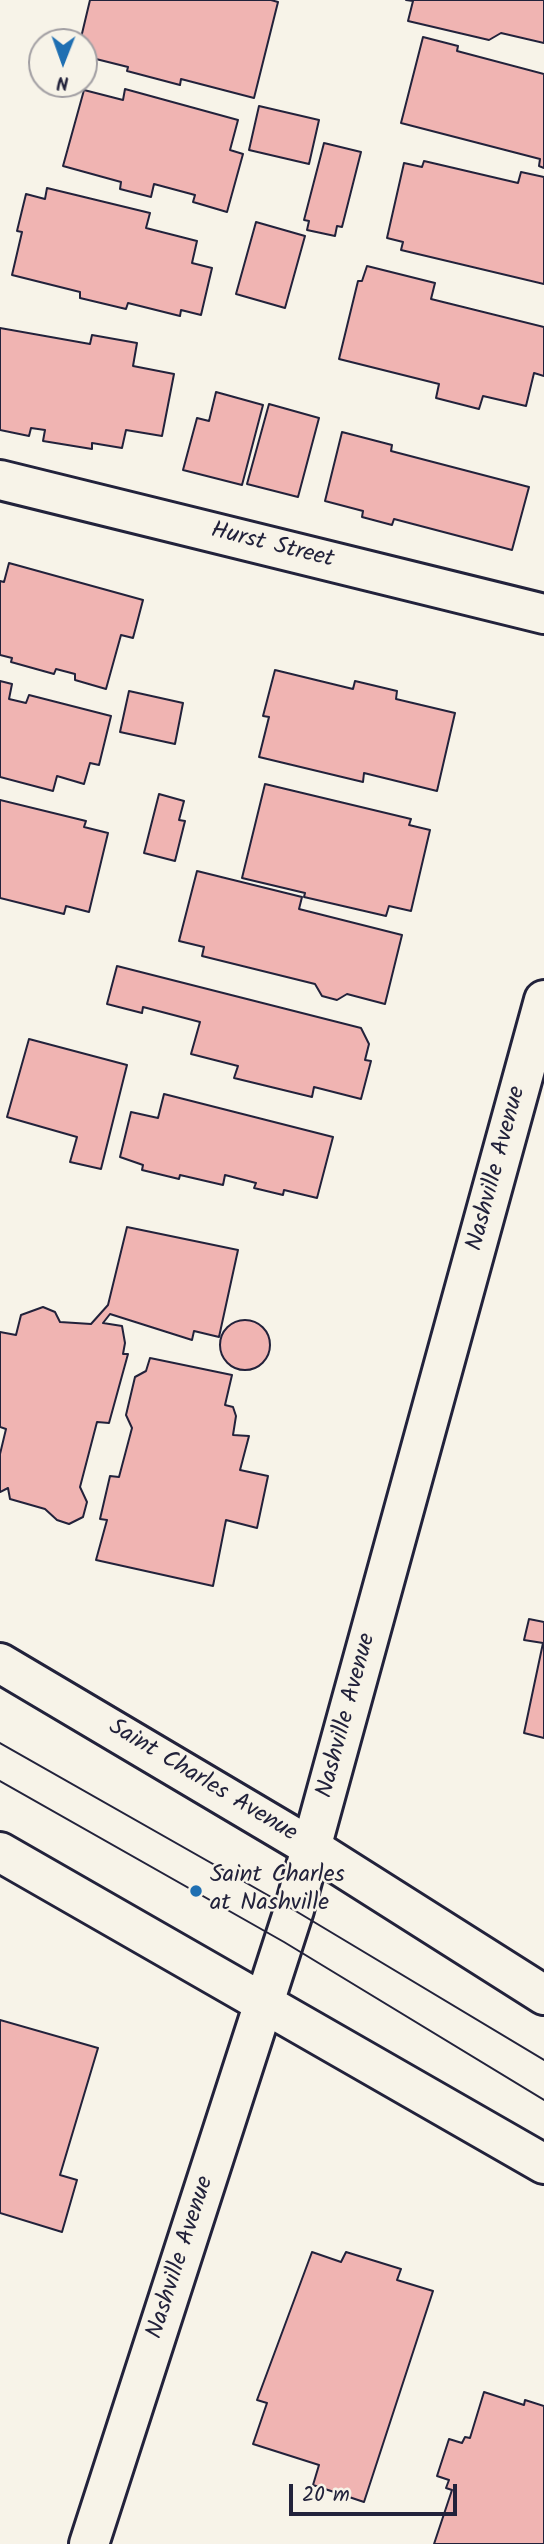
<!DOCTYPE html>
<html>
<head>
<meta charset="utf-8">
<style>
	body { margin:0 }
	#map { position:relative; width:544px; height:2544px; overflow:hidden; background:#f7f3e8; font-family:Kalam,sans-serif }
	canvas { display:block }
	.north { position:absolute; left:28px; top:28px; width:70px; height:70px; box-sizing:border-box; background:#f7f3e8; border:2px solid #a29fa3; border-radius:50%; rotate:181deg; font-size:19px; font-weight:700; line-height:28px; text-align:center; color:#22223b }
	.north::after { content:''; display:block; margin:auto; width:24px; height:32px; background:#1f6fb2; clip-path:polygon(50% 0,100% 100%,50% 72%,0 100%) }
	.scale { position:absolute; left:289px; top:2484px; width:168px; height:32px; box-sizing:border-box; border:4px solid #22223b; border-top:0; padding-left:9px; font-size:21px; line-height:24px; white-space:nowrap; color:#22223b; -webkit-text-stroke:5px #f7f3e8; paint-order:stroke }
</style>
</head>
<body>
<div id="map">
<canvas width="544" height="2544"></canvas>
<div class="north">N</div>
<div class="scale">20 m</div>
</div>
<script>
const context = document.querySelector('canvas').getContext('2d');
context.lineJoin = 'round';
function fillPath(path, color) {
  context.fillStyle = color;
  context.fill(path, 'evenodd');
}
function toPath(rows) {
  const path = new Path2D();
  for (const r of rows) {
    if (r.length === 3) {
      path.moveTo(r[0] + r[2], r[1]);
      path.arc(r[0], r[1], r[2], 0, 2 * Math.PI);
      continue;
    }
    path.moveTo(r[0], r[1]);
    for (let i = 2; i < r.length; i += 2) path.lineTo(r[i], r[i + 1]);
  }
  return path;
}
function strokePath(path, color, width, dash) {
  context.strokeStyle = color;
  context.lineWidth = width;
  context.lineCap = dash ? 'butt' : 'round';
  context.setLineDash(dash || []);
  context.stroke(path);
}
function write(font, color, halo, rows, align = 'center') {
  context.font = font + ' Kalam,sans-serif';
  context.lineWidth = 5;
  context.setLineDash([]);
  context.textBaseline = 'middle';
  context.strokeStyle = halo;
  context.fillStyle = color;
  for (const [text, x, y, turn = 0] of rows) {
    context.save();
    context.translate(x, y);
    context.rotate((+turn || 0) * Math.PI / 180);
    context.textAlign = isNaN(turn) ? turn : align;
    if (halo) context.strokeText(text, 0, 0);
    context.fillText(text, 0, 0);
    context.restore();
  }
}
const building = toPath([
	[90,0,271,0,278,2,254,98,181,79,180,85,127,71,128,67,84,56,84,42,80,42,90,0],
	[406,0,544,0,544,43,501,33,489,40,408,21,413,1,406,0],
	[423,37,458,46,457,51,544,74,544,168,539,166,540,159,401,123,423,37],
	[125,89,238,120,230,150,243,154,227,212,193,202,195,195,154,184,151,197,120,189,121,182,63,166,84,90,123,100,125,89],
	[259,106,319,120,309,164,249,150,259,106],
	[324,143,361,152,342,227,337,226,335,236,307,230,309,221,304,220,324,143],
	[424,161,518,183,521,172,544,177,544,284,401,250,403,242,387,238,404,163,422,167,424,161],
	[47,188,150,213,146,228,197,241,192,263,212,268,201,315,181,310,180,316,128,303,126,309,80,298,80,292,12,275,22,232,17,231,26,194,45,199,47,188],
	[256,222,305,236,285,308,236,294,256,222],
	[367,266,435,283,431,299,544,327,544,376,534,373,526,406,483,396,479,409,436,398,439,384,339,359,358,281,362,281,367,266],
	[0,328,90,344,92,335,137,343,133,366,174,374,162,436,126,430,122,448,92,443,92,449,43,441,45,430,31,428,29,436,0,430,0,328],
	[216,392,263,405,242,485,183,470,197,418,209,421,216,392],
	[269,404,319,418,298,497,247,484,269,404],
	[342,432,392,445,391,451,529,487,512,550,394,519,392,525,362,517,363,511,325,501,342,432],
	[9,563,143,600,133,638,121,635,106,689,75,680,75,674,56,669,54,674,11,662,12,658,0,655,0,581,4,582,9,563],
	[275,670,353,689,355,681,397,691,396,699,455,713,437,791,364,773,363,782,259,757,269,717,263,716,275,670],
	[0,681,12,684,9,699,26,703,29,695,111,716,99,765,90,763,84,784,57,776,53,791,0,777,0,681],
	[129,691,183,703,175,744,120,732,129,691],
	[265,784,411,819,409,825,430,830,411,911,389,906,386,916,304,897,305,893,242,878,265,784],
	[159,794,184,801,179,820,185,821,175,861,144,853,159,794],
	[0,800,86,821,84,827,108,833,89,912,66,906,64,914,0,898,0,800],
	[197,871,302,897,299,909,402,935,385,1004,347,994,337,1000,322,996,315,984,202,956,204,947,179,941,197,871],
	[117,966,361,1028,369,1044,365,1060,371,1061,361,1099,314,1087,312,1097,234,1078,238,1066,191,1054,200,1022,143,1007,142,1013,107,1004,117,966],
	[29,1039,127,1065,101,1169,70,1162,77,1137,7,1117,29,1039],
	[164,1094,333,1137,317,1198,284,1190,283,1195,254,1188,256,1183,225,1175,223,1185,180,1175,179,1179,142,1170,143,1165,120,1157,131,1112,158,1118,164,1094],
	[127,1227,238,1250,219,1337,194,1331,192,1340,110,1314,103,1323,122,1326,125,1343,123,1354,128,1354,109,1423,97,1422,80,1487,87,1502,83,1517,69,1524,57,1520,45,1509,10,1499,8,1488,0,1492,0,1454,6,1429,0,1427,0,1332,16,1335,21,1315,43,1307,55,1312,60,1322,91,1324,108,1305,127,1227],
	[245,1345,25],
	[150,1358,232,1375,225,1405,233,1407,236,1416,233,1435,249,1436,240,1470,268,1476,257,1528,226,1520,213,1586,96,1560,107,1520,100,1519,110,1476,119,1477,132,1428,126,1415,135,1377,146,1371,150,1358],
	[529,1619,544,1622,544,1738,524,1733,543,1643,524,1640,529,1619],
	[0,2020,98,2048,60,2175,77,2180,62,2232,0,2213,0,2020],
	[312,2252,341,2262,346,2252,401,2269,397,2280,433,2291,364,2502,313,2485,319,2465,253,2444,267,2403,257,2400,312,2252],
	[484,2392,524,2405,525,2400,544,2406,544,2544,434,2544,452,2490,446,2488,449,2480,437,2476,449,2439,462,2443,465,2437,470,2438,484,2392]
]);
const minor = toPath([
	[0,480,544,614],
	[89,2544,294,1910,544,1000]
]);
const secondary = toPath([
	[0,1663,312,1848,544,1995],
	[0,1852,544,2164]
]);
const tram = toPath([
	[0,1743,294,1910,544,2060],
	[0,1781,284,1942,544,2100]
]);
const markers = [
	[196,1891,7,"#1f6fb2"]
];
const streetNames = [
	["Hurst Street",272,547,14],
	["Nashville Avenue",498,1169,-75],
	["Nashville Avenue",348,1716,-75],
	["Saint Charles Avenue",202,1782,31],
	["Nashville Avenue",182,2258,-72]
];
const poiNames = [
	["Saint Charles",210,1877],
	["at Nashville",210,1905]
];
fillPath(building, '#f0b4b2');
strokePath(building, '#22223b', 2);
strokePath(minor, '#22223b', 44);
strokePath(secondary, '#22223b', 44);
strokePath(minor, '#f7f3e8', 38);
strokePath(secondary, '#f7f3e8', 38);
strokePath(tram, '#22223b', 2);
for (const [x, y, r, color] of markers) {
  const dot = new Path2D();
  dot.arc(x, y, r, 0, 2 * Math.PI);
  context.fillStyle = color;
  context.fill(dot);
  strokePath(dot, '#f7f3e8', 2.5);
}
write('24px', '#22223b', '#f7f3e8', streetNames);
write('24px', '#22223b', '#f7f3e8', poiNames, 'left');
</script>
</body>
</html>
